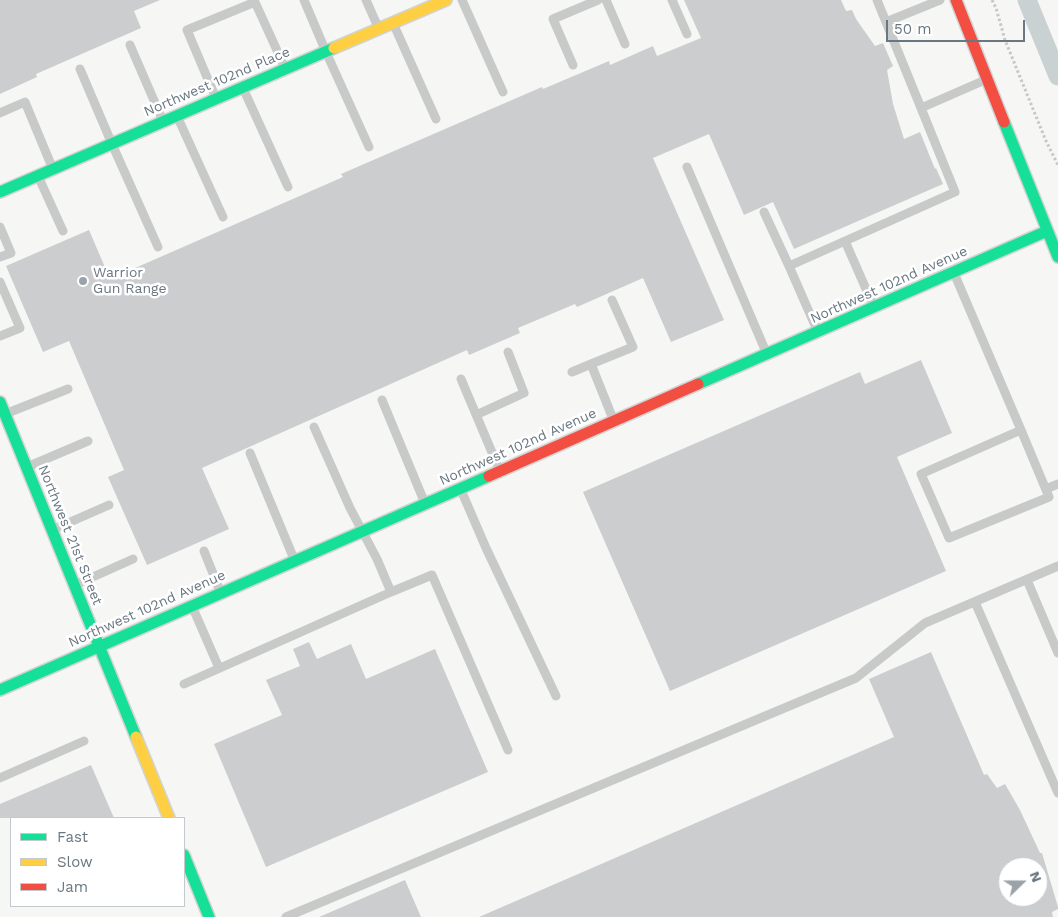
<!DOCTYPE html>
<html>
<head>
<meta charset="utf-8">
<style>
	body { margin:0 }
	#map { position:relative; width:1058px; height:917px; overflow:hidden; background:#f6f6f5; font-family:"Work Sans",sans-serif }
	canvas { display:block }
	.legend { position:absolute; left:10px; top:817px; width:175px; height:90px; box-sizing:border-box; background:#fff; border:1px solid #c3c9cd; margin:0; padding:6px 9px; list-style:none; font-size:15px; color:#697782 }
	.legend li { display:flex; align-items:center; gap:10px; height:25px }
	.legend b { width:25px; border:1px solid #c3c9cd }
	.north { position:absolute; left:998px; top:857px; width:50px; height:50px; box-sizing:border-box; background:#fff; border:1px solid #c3c9cd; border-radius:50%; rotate:68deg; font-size:14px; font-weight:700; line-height:20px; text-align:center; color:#697782 }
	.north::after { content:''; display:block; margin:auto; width:18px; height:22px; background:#9aa3aa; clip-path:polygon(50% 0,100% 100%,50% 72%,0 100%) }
	.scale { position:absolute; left:886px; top:20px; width:139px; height:22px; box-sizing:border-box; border:2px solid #697782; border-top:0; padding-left:6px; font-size:15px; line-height:18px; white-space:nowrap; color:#697782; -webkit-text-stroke:4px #fff; paint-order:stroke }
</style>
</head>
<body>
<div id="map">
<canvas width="1058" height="917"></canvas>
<ul class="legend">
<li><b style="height:6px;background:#16e098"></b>Fast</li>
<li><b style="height:6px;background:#ffcf43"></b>Slow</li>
<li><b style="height:6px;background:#f24e42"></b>Jam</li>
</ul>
<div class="north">N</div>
<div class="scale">50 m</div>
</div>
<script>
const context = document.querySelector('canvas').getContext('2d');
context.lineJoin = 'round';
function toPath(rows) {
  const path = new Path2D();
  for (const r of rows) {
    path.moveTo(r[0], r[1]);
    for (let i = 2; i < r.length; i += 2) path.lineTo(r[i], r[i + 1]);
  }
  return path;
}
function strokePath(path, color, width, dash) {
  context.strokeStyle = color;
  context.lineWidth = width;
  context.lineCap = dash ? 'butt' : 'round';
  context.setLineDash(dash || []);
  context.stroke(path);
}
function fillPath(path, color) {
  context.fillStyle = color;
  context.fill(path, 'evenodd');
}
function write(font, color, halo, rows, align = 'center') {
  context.font = font + ' "Work Sans",sans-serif';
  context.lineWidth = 5;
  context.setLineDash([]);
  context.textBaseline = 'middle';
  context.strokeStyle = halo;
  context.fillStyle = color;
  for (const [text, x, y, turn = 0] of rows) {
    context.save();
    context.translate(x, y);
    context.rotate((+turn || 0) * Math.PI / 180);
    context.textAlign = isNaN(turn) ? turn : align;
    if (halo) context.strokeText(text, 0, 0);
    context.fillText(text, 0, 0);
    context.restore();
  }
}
const canal = toPath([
	[1027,0,1058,76]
]);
const building = toPath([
	[0,0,160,0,134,11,141,28,36,74,37,77,0,94],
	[684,0,841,0,846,11,852,10,856,19,875,46,883,43,893,66,887,70,893,104,904,139,920,132,935,169,936,168,943,184,794,249,773,202,744,215,709,134,653,158,724,320,671,342,643,278,577,307,575,304,518,328,520,333,469,355,467,350,202,468,229,529,147,565,108,477,124,470,69,341,43,352,6,266,89,230,110,279,343,177,341,174,542,87,543,89,609,61,610,65,653,46,657,56,701,38],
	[921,360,952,433,897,457,946,571,670,691,583,492,860,372,865,384],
	[309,642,317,659,351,644,366,679,435,649,488,772,266,867,214,744,282,715,266,680,300,666,293,649],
	[931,652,984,775,987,774,997,788,1005,784,1020,810,1040,853,1042,853,1058,907,1058,909,1052,912,1053,917,479,917,894,737,869,679],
	[1008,867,1038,867,1038,897,1008,897],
	[91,765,114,818,0,818,0,804],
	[405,880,421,917,319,917]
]);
const path = toPath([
	[992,0,996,8,1005,40,1046,141,1058,165]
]);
const lane = toPath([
	[304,0,326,52,369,147],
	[366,0,378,27],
	[462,0,503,92],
	[606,0,625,44],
	[672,0,687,34],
	[877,0,886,22],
	[393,23,436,119],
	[130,45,162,119],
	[573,65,553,19,598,0],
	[80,69,112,144,158,247],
	[243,88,288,187],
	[215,96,187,30,255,2,285,68],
	[921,108,886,22,940,0],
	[0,113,25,102,52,167],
	[177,116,223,217],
	[687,167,766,352],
	[38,176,63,231],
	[764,212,789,266,955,192,921,108,985,80],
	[0,227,11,253,0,257],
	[845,241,873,305],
	[789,266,817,330],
	[954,273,1021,430,1049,497,949,538,921,474,1021,430],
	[0,282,20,328,0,336],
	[612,300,633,347,591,364,613,419],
	[572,372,591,364],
	[461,379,499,469],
	[382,400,424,501],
	[5,414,68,389],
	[476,415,524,393,508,352],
	[314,427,350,508,377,559,391,592,432,575,508,750],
	[250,453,294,559],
	[27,467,88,441],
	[1046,489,1058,484],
	[461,490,486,548,556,696],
	[52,530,109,505],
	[204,551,220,591],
	[1027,580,1058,653],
	[75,585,133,559],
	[975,602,1058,793],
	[192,606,219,668],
	[184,684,391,592],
	[0,778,84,741],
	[286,917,856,678,925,623,1058,566]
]);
const fast = toPath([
	[1004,122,1058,257],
	[0,192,334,48],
	[698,384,1047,231],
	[0,402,136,737],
	[0,690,489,476],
	[184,855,209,917]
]);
const slow = toPath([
	[334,48,446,0],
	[136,737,169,818]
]);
const jam = toPath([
	[956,0,1004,122],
	[489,476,698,384]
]);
const markers = [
	[83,281,5,"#9aa3aa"]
];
const streetNames = [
	["Northwest 102nd Place",217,82,-23],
	["Northwest 102nd Avenue",889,285,-24],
	["Northwest 102nd Avenue",518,447,-24],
	["Northwest 21st Street",70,535,68],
	["Northwest 102nd Avenue",147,609,-24]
];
const poiNames = [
	["Warrior",93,273],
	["Gun Range",93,289]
];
strokePath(canal, '#cad1d3', 19);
fillPath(building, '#cccdce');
strokePath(fast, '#d2d3d3', 14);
strokePath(slow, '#d2d3d3', 14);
strokePath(jam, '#d2d3d3', 14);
strokePath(path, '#c6c7c8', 3, [2.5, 2.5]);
strokePath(lane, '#c8caca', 9);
strokePath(fast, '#16e098', 11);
strokePath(slow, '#ffcf43', 11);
strokePath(jam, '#f24e42', 11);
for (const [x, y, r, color] of markers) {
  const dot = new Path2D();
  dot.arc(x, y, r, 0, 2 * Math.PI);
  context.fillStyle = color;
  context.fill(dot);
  strokePath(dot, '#fff', 2);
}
write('14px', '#697782', '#fff', streetNames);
write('14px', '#697782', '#fff', poiNames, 'left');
</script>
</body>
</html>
